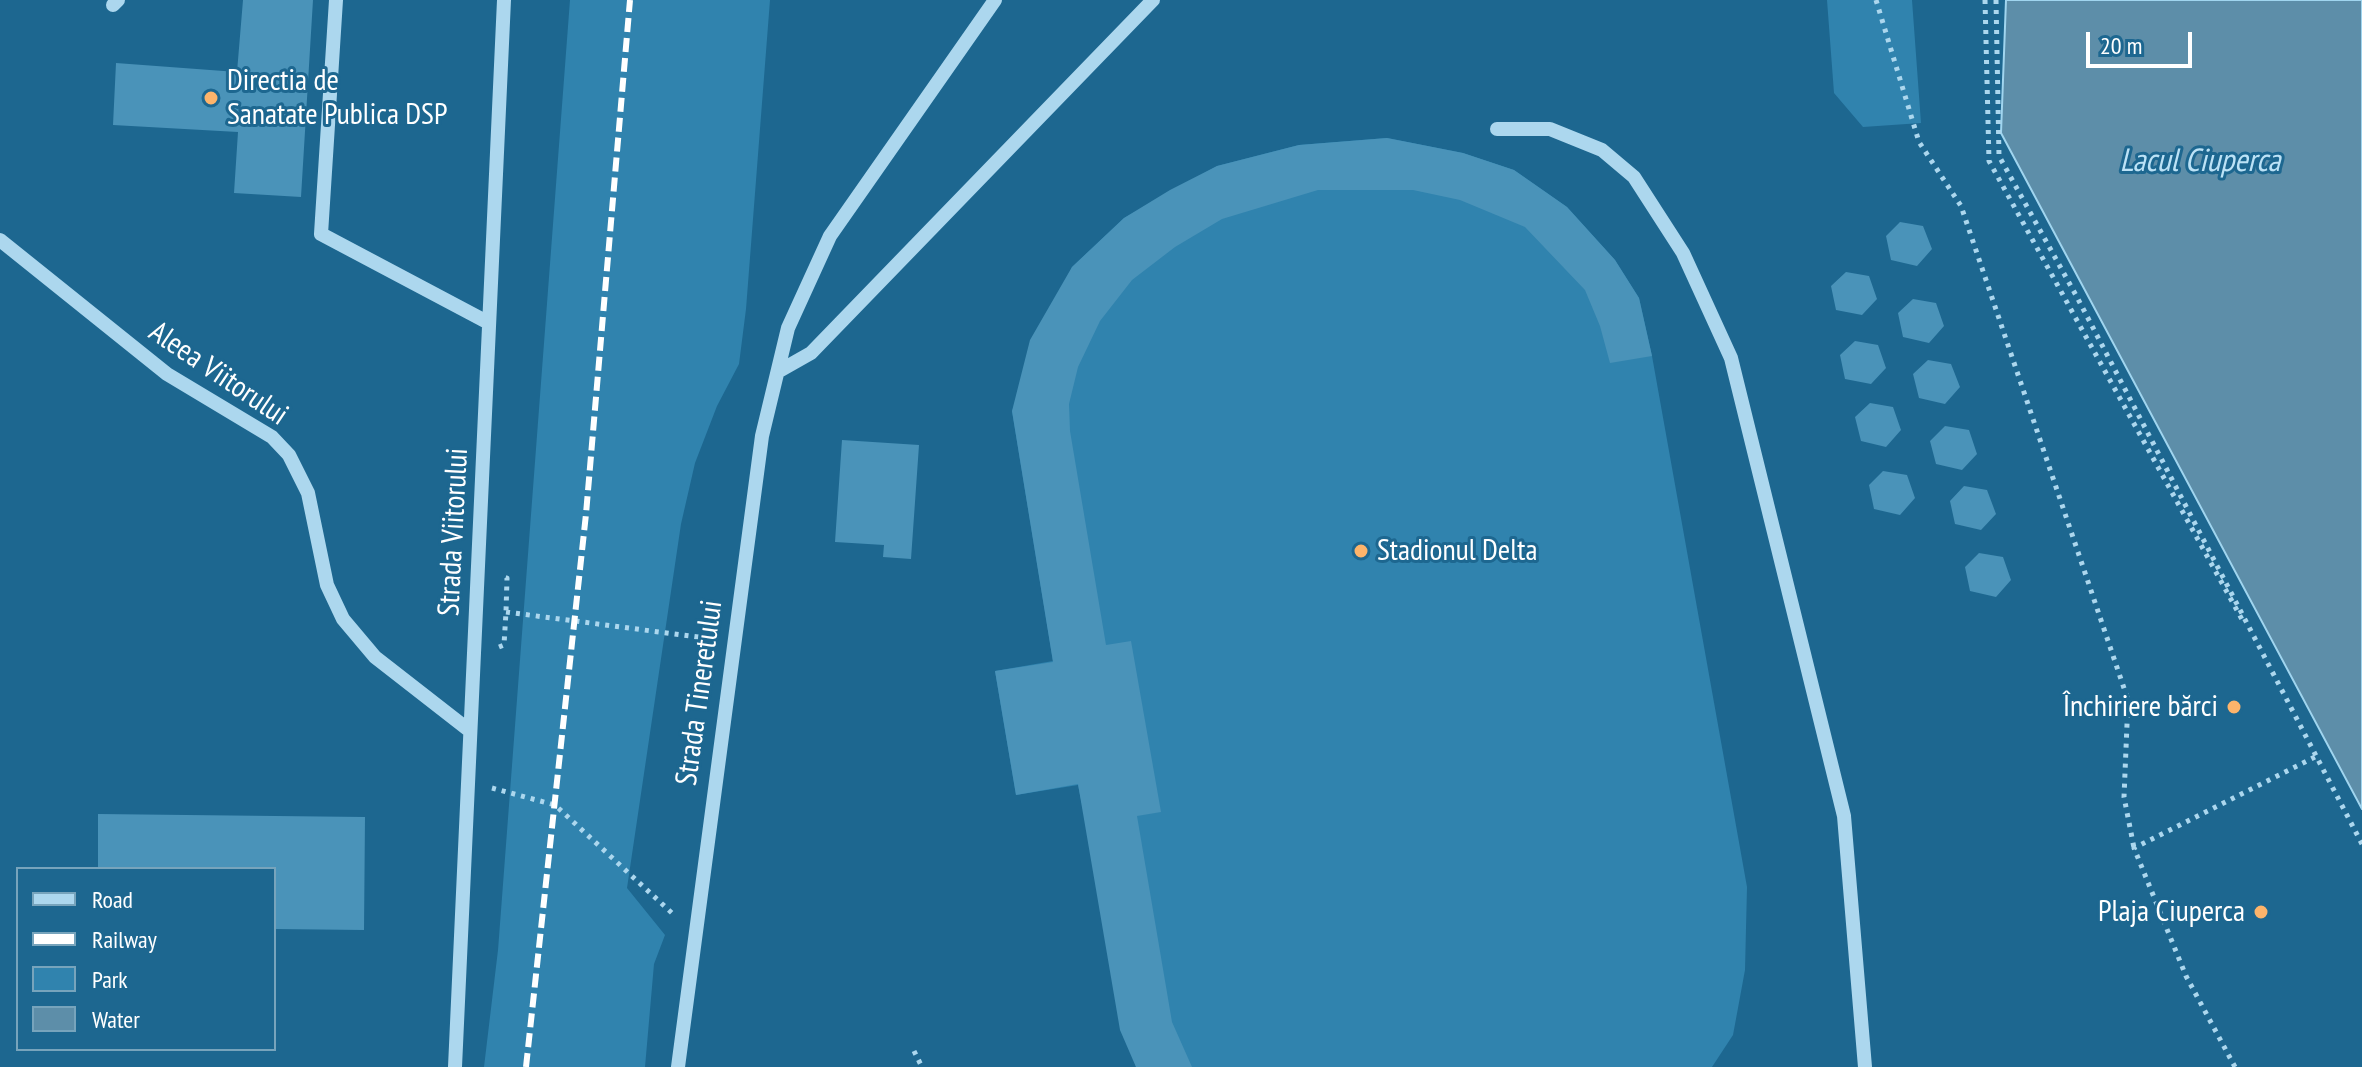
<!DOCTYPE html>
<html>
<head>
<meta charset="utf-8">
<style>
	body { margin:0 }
	#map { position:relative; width:2362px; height:1067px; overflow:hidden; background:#1d6790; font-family:"PT Sans Narrow",sans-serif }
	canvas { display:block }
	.legend { position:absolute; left:16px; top:867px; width:260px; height:184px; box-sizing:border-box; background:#1d6790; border:2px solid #77a4bc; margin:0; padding:10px 14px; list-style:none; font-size:24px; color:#fff }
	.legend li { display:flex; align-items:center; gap:16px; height:40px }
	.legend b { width:40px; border:2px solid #77a4bc }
	.scale { position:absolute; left:2086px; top:32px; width:106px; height:36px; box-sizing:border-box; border:4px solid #fff; border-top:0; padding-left:10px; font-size:24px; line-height:28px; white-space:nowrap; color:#fff; -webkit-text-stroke:6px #1d6790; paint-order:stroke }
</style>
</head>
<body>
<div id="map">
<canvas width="2362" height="1067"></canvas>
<ul class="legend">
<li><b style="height:10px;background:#acd7ee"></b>Road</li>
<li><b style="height:10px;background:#fff"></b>Railway</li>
<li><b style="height:22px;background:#3083ae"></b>Park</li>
<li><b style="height:22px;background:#5d8ea9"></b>Water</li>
</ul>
<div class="scale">20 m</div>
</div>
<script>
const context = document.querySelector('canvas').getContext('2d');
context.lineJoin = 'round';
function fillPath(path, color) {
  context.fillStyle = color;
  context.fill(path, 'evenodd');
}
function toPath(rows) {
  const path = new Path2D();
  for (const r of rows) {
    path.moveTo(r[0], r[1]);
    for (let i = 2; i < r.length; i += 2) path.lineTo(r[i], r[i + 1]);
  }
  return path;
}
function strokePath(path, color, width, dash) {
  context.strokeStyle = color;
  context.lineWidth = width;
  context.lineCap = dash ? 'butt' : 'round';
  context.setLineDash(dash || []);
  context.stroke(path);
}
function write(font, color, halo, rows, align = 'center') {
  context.font = font + ' "PT Sans Narrow",sans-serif';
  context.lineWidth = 6;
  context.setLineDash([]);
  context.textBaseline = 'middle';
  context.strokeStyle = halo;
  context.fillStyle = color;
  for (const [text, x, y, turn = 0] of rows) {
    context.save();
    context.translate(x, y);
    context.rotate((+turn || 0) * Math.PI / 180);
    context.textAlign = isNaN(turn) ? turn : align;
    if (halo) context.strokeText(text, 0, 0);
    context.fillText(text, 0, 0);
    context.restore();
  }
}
const green = toPath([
	[570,0,770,0,746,309,739,364,717,406,695,463,681,524,627,888,665,935,654,964,645,1067,484,1067,498,950],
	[1827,0,1912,0,1921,123,1863,127,1834,93],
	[1387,138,1463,153,1514,170,1567,207,1615,260,1639,298,1652,356,1747,887,1745,970,1733,1035,1712,1067,1136,1067,1078,785,1016,795,995,671,1053,661,1012,411,1072,267,1124,218,1217,166,1299,145]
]);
const water = toPath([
	[2006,0,2362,0,2362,809,2001,133,2006,0]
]);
const building = toPath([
	[243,0,313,0,301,197,234,193,238,132,113,125,116,63,237,72],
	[1387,138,1463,153,1514,170,1567,207,1615,260,1639,298,1652,356,1610,363,1600,326,1585,290,1525,227,1460,200,1413,190,1318,190,1222,219,1175,247,1132,280,1100,321,1078,367,1069,404,1070,431,1106,645,1131,641,1161,812,1137,816,1172,1022,1192,1067,1136,1067,1120,1030,1078,784,1016,795,995,671,1053,662,1012,411,1030,340,1072,267,1124,218,1170,190,1217,166,1299,145],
	[1900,222,1923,226,1932,249,1917,266,1891,260,1886,236],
	[1846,272,1869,276,1877,299,1862,315,1836,310,1831,286],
	[1913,299,1936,303,1944,326,1929,343,1903,337,1898,313],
	[1855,341,1878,345,1886,368,1871,384,1845,379,1840,355],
	[1928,360,1951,364,1960,387,1945,404,1919,398,1913,374],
	[1870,403,1893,407,1901,430,1886,447,1861,441,1855,417],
	[1945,426,1969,430,1977,454,1962,470,1936,464,1930,441],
	[842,440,919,445,911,559,883,557,884,545,835,542],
	[1883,471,1907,475,1915,498,1900,515,1874,509,1869,485],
	[1964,486,1987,490,1996,514,1981,530,1955,524,1950,501],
	[1979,553,2003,557,2011,580,1996,597,1970,591,1965,567],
	[98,814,365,817,364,930,274,929,274,869,98,869]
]);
const path = toPath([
	[1876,0,1919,142,1961,206,2128,700,2124,797,2134,848],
	[1985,0,1989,161,2244,623],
	[1996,0,1999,156,2078,299,2362,844],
	[506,612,713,639],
	[499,647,504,645,506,612,507,578,501,576],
	[492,788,555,805,673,914],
	[914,1051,922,1067],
	[2235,1067,2186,976,2134,848,2317,756]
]);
const minor = toPath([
	[336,0,321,234,489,323],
	[113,5,118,0],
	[1497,129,1550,129,1602,150,1634,177,1683,253,1731,358,1844,816,1865,1067],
	[0,240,167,374,272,437,289,455,308,493,327,585,343,619,375,657,470,731],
	[781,370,811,353,1153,0],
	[455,1067,504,0],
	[678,1067,762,436,788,328,830,236,995,0]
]);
const rail = toPath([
	[526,1067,586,514,630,0]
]);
const markers = [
	[211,98,8,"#fdb46b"],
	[1361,551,8,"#fdb46b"],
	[2234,707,8,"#fdb46b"],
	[2261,912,8,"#fdb46b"]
];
const poiNames = [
	["Directia de",227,81],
	["Sanatate Publica DSP",227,115],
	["Stadionul Delta",1377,551],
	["Închiriere bărci",2218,707,"right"],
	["Plaja Ciuperca",2245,912,"right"]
];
const streetNames = [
	["Aleea Viitorului",218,374,34],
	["Strada Viitorului",454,532,-87],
	["Strada Tineretului",700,693,-82]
];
const waterNames = [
	["Lacul Ciuperca",2200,162]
];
fillPath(green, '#3083ae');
fillPath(water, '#5d8ea9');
strokePath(water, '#a0d5ef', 2);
fillPath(building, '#4a93b9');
strokePath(path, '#acd7ee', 5, [4, 6]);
strokePath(minor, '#acd7ee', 14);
strokePath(rail, '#fff', 6, [14, 6]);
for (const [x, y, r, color] of markers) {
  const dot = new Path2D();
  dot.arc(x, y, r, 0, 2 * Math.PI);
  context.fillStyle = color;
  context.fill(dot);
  strokePath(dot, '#1d6790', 3);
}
write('30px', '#fff', '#1d6790', poiNames, 'left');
write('30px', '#fff', '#1d6790', streetNames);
write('italic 32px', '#bce2f6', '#1d6790', waterNames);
</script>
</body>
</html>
